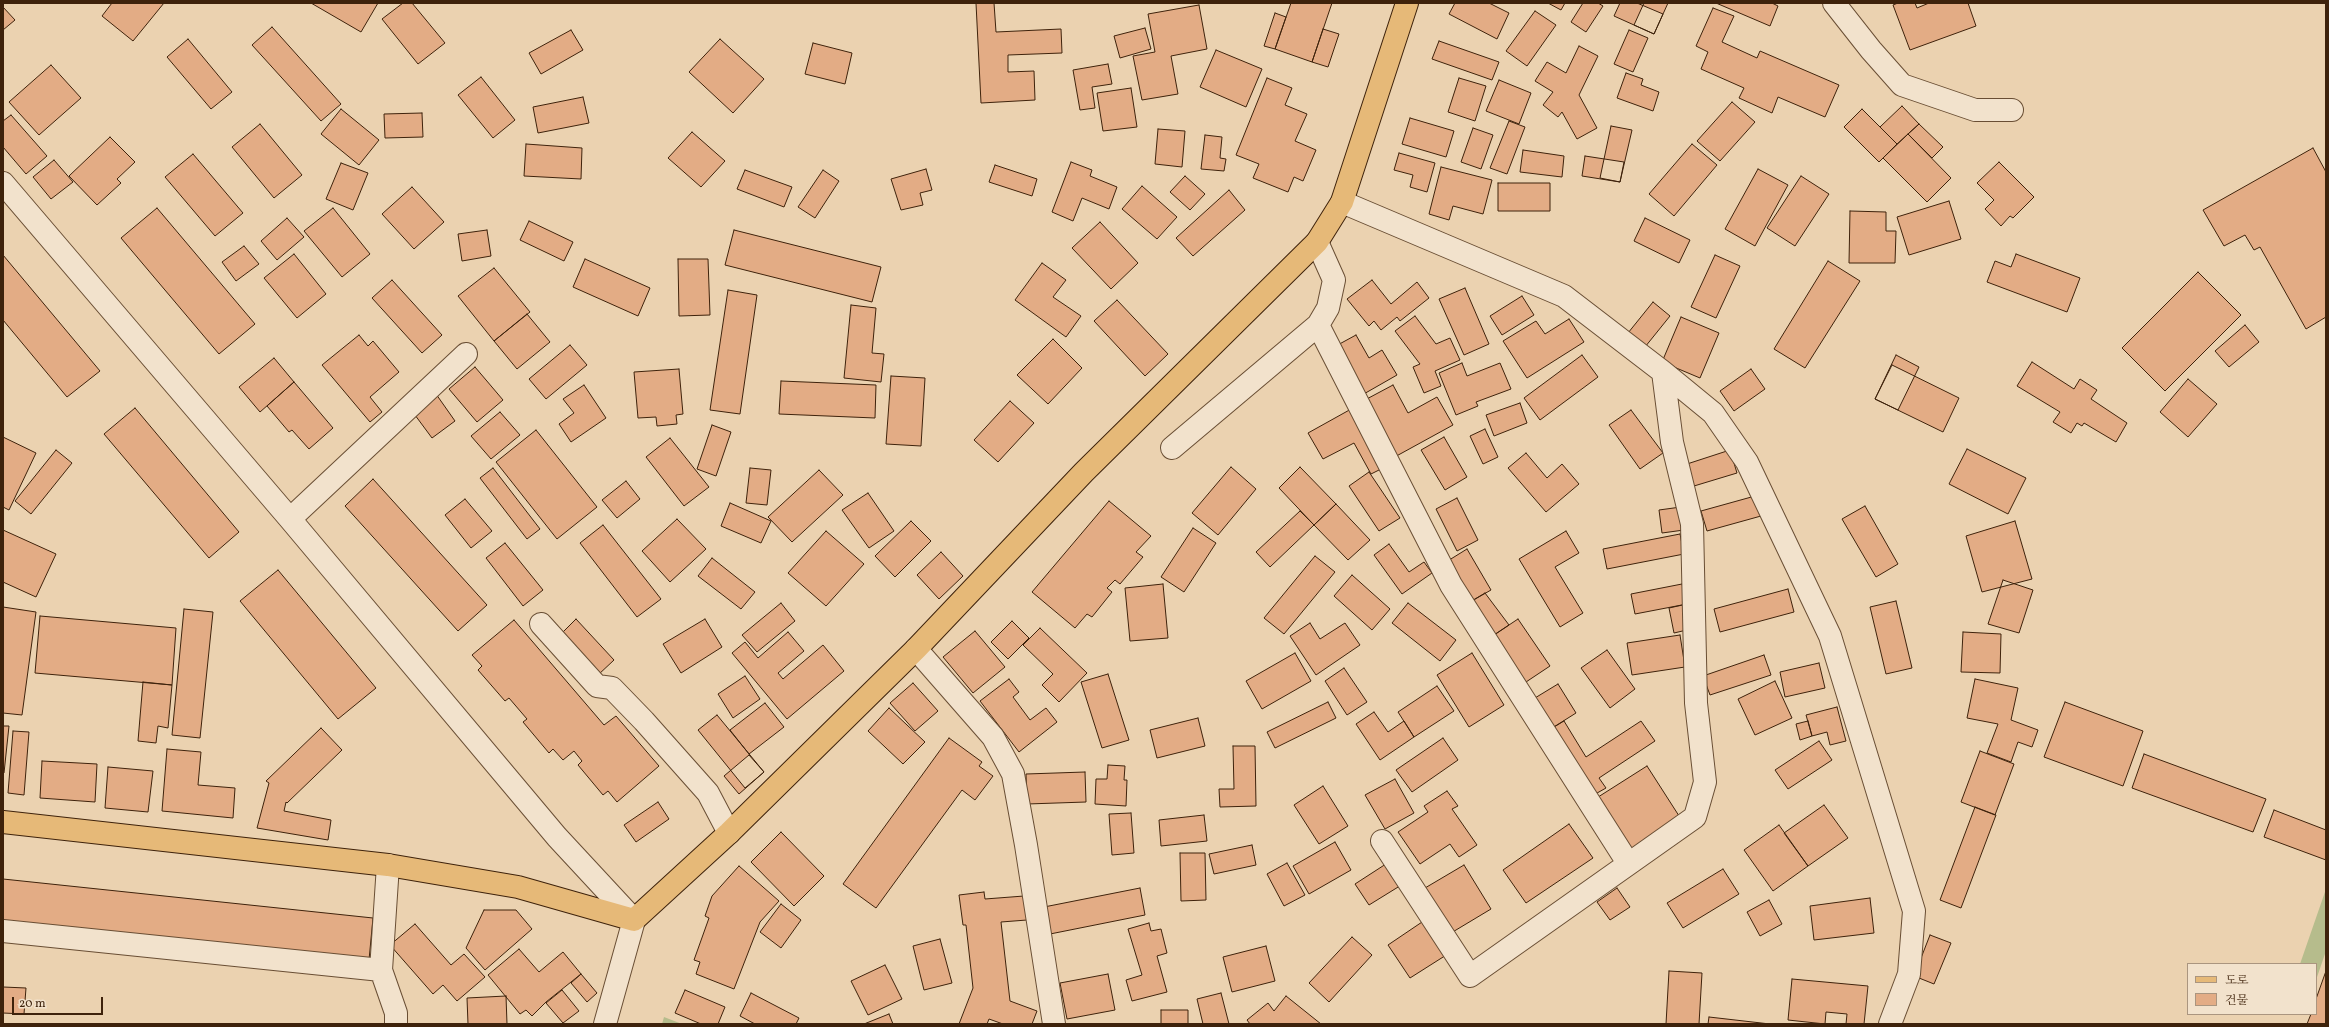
<!DOCTYPE html>
<html>
<head>
<meta charset="utf-8">
<style>
	body { margin:0 }
	#map { position:relative; width:2329px; height:1027px; overflow:hidden; background:#ebd2b0; font-family:Vollkorn,"Noto Serif KR",serif }
	canvas { display:block }
	.frame { position:absolute; inset:0; border:4px solid #3e220b; pointer-events:none }
	.legend { position:absolute; left:2187px; top:963px; width:130px; height:52px; box-sizing:border-box; background:#f2e2cc; border:1px solid #aa957f; margin:0; padding:5px 7px; list-style:none; font-size:12px; color:#3e220b }
	.legend li { display:flex; align-items:center; gap:8px; height:20px }
	.legend b { width:20px; border:1px solid #aa957f }
	.scale { position:absolute; left:12px; top:997px; width:91px; height:18px; box-sizing:border-box; border:2px solid #3e220b; border-top:0; padding-left:5px; font-size:12px; line-height:14px; white-space:nowrap; color:#3e220b; -webkit-text-stroke:3px #f2e2cc; paint-order:stroke }
</style>
</head>
<body>
<div id="map">
<canvas width="2329" height="1027"></canvas>
<div class="frame"></div>
<ul class="legend">
<li><b style="height:5px;background:#e6b978"></b>도로</li>
<li><b style="height:11px;background:#e3ac85"></b>건물</li>
</ul>
<div class="scale">20 m</div>
</div>
<script>
const context = document.querySelector('canvas').getContext('2d');
context.lineJoin = 'round';
function fillPath(path, color) {
  context.fillStyle = color;
  context.fill(path, 'evenodd');
}
function toPath(rows) {
  const path = new Path2D();
  for (const r of rows) {
    path.moveTo(r[0], r[1]);
    for (let i = 2; i < r.length; i += 2) path.lineTo(r[i], r[i + 1]);
  }
  return path;
}
function strokePath(path, color, width, dash) {
  context.strokeStyle = color;
  context.lineWidth = width;
  context.lineCap = dash ? 'butt' : 'round';
  context.setLineDash(dash || []);
  context.stroke(path);
}
const green = toPath([
	[2326,889,2326,951,2316,980,2316,964,2300,964],
	[664,1017,682,1024,662,1024]
]);
const building = toPath([
	[112,3,164,3,133,41,102,16,112,3],
	[311,3,378,3,361,32,311,3],
	[403,3,412,3,445,43,418,64,382,19,403,3],
	[976,3,994,3,996,32,1061,29,1062,53,1008,55,1008,72,1034,71,1035,100,981,103,976,3],
	[1291,3,1332,3,1312,62,1275,49,1291,3],
	[1455,3,1489,3,1509,13,1497,39,1449,14,1455,3],
	[1548,3,1565,3,1561,10,1548,3],
	[1583,3,1598,3,1603,6,1586,32,1571,22,1583,3],
	[1620,3,1637,3,1663,14,1654,34,1614,16,1620,3],
	[1644,3,1668,3,1654,34,1634,25,1644,3],
	[1716,3,1772,3,1778,6,1770,26,1716,3],
	[1898,3,1915,3,1917,8,1929,3,1968,3,1976,26,1910,50,1893,5,1898,3],
	[1199,5,1207,49,1171,56,1178,94,1142,100,1133,56,1155,52,1148,14,1199,5],
	[3,7,15,20,3,30,3,7],
	[1713,8,1734,16,1722,42,1757,58,1760,51,1839,85,1825,117,1778,97,1772,113,1739,98,1744,88,1701,69,1708,52,1696,46,1713,8],
	[1535,11,1556,25,1527,66,1506,51,1535,11],
	[1275,13,1286,17,1275,49,1264,46,1275,13],
	[272,27,341,104,321,121,252,45,272,27],
	[1145,28,1151,49,1120,58,1114,36,1145,28],
	[1323,29,1339,34,1328,67,1312,62,1323,29],
	[571,30,583,50,541,74,529,53,571,30],
	[1629,30,1648,38,1633,72,1614,64,1629,30],
	[188,39,232,92,211,109,167,57,188,39],
	[720,39,764,79,733,113,689,72,720,39],
	[1439,41,1499,62,1492,80,1432,59,1439,41],
	[813,43,852,53,845,84,805,74,813,43],
	[1579,46,1598,56,1579,95,1597,128,1577,139,1562,112,1558,117,1543,105,1553,92,1535,81,1547,62,1566,73,1579,46],
	[1216,50,1262,69,1246,107,1200,87,1216,50],
	[1108,64,1112,84,1092,87,1095,108,1080,110,1073,70,1108,64],
	[51,65,81,98,39,135,9,102,51,65],
	[1626,73,1643,79,1641,85,1659,92,1653,111,1617,98,1626,73],
	[481,77,515,120,493,138,458,95,481,77],
	[1267,78,1292,88,1285,105,1307,114,1295,141,1316,150,1303,181,1294,177,1288,192,1253,178,1259,164,1236,155,1267,78],
	[1459,78,1486,86,1475,121,1448,112,1459,78],
	[1499,80,1531,93,1519,124,1486,111,1499,80],
	[1131,88,1137,127,1103,131,1097,93,1131,88],
	[583,97,589,123,538,133,533,107,583,97],
	[1732,102,1755,122,1720,161,1697,141,1732,102],
	[1902,106,1919,124,1897,144,1880,127,1902,106],
	[341,109,379,140,359,165,321,134,341,109],
	[1862,109,1897,144,1879,162,1844,127,1862,109],
	[422,113,423,137,385,138,384,114,422,113],
	[11,115,47,156,26,174,3,147,3,121,11,115],
	[1410,118,1454,131,1446,157,1402,144,1410,118],
	[1509,121,1525,127,1507,174,1490,168,1509,121],
	[260,124,302,175,274,198,232,147,260,124],
	[1919,124,1943,147,1932,158,1908,134,1919,124],
	[1611,126,1632,130,1620,182,1600,178,1611,126],
	[1473,128,1493,135,1481,169,1461,162,1473,128],
	[1158,129,1185,131,1182,167,1155,164,1158,129],
	[692,132,725,161,701,187,668,158,692,132],
	[1908,134,1951,178,1927,202,1883,158,1908,134],
	[1205,135,1222,137,1220,158,1226,159,1224,171,1201,169,1205,135],
	[110,137,135,162,117,179,121,183,97,205,69,176,110,137],
	[526,144,582,148,581,179,524,176,526,144],
	[1692,144,1717,165,1674,216,1649,194,1692,144],
	[2313,148,2326,172,2326,317,2306,329,2260,247,2254,250,2245,235,2224,246,2203,210,2313,148],
	[1523,150,1564,156,1562,177,1520,172,1523,150],
	[1399,153,1435,163,1427,192,1410,187,1413,175,1394,170,1399,153],
	[193,154,243,213,215,236,165,177,193,154],
	[1585,156,1624,162,1620,182,1582,176,1585,156],
	[54,160,73,182,51,199,33,177,54,160],
	[1071,162,1092,170,1090,176,1117,187,1109,209,1082,198,1073,221,1052,212,1071,162],
	[1999,162,2034,197,2013,218,2010,216,2001,226,1985,209,1994,200,1977,183,1999,162],
	[341,163,368,173,353,210,326,199,341,163],
	[995,165,1037,179,1032,196,989,182,995,165],
	[1441,167,1492,180,1483,214,1453,206,1449,220,1429,214,1441,167],
	[926,169,932,190,920,193,923,205,901,210,891,179,926,169],
	[1758,169,1788,185,1755,246,1725,229,1758,169],
	[745,170,792,187,784,207,737,189,745,170],
	[823,170,839,181,815,218,798,207,823,170],
	[1185,176,1205,194,1190,210,1170,192,1185,176],
	[1801,176,1829,194,1795,246,1767,228,1801,176],
	[1498,183,1550,183,1550,211,1498,211,1498,183],
	[1142,186,1177,217,1157,239,1122,209,1142,186],
	[412,187,444,222,414,249,382,214,412,187],
	[1229,190,1245,210,1193,256,1176,238,1229,190],
	[1949,201,1961,239,1909,255,1897,217,1949,201],
	[157,208,255,324,219,354,121,238,157,208],
	[333,208,370,254,342,277,304,231,333,208],
	[1850,211,1886,212,1886,231,1896,231,1895,263,1849,263,1850,211],
	[287,218,304,237,277,260,261,241,287,218],
	[1645,218,1690,240,1679,263,1634,241,1645,218],
	[529,221,573,242,564,261,520,240,529,221],
	[1100,222,1138,263,1111,289,1072,248,1100,222],
	[487,230,491,256,462,261,458,234,487,230],
	[734,230,881,267,872,302,725,265,734,230],
	[244,246,259,264,236,281,222,262,244,246],
	[294,254,326,294,297,318,264,278,294,254],
	[2016,254,2080,278,2067,312,1987,282,1995,261,2011,267,2016,254],
	[3,255,100,371,67,397,3,320,3,255],
	[1715,255,1740,266,1716,318,1691,307,1715,255],
	[585,259,650,288,638,316,573,287,585,259],
	[678,259,708,259,710,315,679,316,678,259],
	[1828,261,1860,281,1805,368,1774,349,1828,261],
	[1042,263,1066,280,1053,297,1081,316,1066,337,1015,300,1042,263],
	[494,268,530,312,494,341,458,296,494,268],
	[2198,272,2241,315,2165,391,2122,348,2198,272],
	[392,280,442,335,422,353,372,298,392,280],
	[1372,280,1391,304,1417,282,1429,298,1400,321,1397,317,1381,330,1374,321,1369,326,1347,299,1372,280],
	[1465,288,1489,344,1464,355,1439,299,1465,288],
	[728,290,757,295,740,414,710,410,728,290],
	[1522,296,1534,315,1502,335,1490,316,1522,296],
	[1117,300,1168,354,1145,376,1094,321,1117,300],
	[1653,302,1670,316,1645,347,1628,333,1653,302],
	[851,305,876,308,872,353,884,354,881,382,844,378,851,305],
	[527,314,550,342,517,369,494,341,527,314],
	[1415,316,1436,344,1450,338,1460,360,1435,371,1441,386,1424,393,1413,367,1420,364,1395,331,1415,316],
	[1681,317,1719,333,1700,378,1662,362,1681,317],
	[1569,319,1584,342,1527,378,1503,341,1536,321,1545,334,1569,319],
	[2245,325,2259,342,2229,367,2215,351,2245,325],
	[359,335,368,346,373,341,399,372,370,397,382,412,370,422,322,365,359,335],
	[1356,335,1369,358,1382,350,1397,375,1362,395,1334,347,1356,335],
	[1053,339,1082,368,1048,404,1017,375,1053,339],
	[570,345,587,365,546,399,529,379,570,345],
	[1582,355,1598,377,1540,420,1524,398,1582,355],
	[1896,355,1919,367,1898,410,1875,399,1896,355],
	[274,358,294,382,260,412,239,387,274,358],
	[2032,362,2074,389,2080,379,2097,390,2091,399,2127,423,2116,442,2084,423,2082,426,2077,423,2071,433,2053,422,2060,412,2017,386,2032,362],
	[1462,363,1467,376,1500,363,1511,389,1476,402,1478,406,1456,415,1439,373,1462,363],
	[1892,365,1959,398,1943,432,1875,399,1892,365],
	[475,367,503,400,477,422,449,389,475,367],
	[679,369,683,414,676,415,677,424,657,426,656,417,638,418,634,372,679,369],
	[1751,369,1765,389,1734,411,1720,391,1751,369],
	[891,376,925,378,921,446,886,444,891,376],
	[2188,379,2217,404,2188,437,2160,412,2188,379],
	[781,381,876,385,875,418,779,414,781,381],
	[294,382,333,428,309,449,292,430,289,432,267,406,294,382],
	[584,385,606,418,571,442,559,424,574,413,563,399,584,385],
	[1393,385,1408,413,1437,397,1453,425,1391,459,1363,401,1393,385],
	[436,394,455,421,432,438,412,411,436,394],
	[1010,401,1034,423,998,462,974,440,1010,401],
	[1520,403,1527,423,1494,436,1486,415,1520,403],
	[135,408,239,532,209,558,104,434,135,408],
	[1353,408,1385,467,1371,474,1354,443,1323,459,1308,433,1353,408],
	[1631,410,1663,453,1640,469,1609,425,1631,410],
	[500,412,520,435,491,459,471,436,500,412],
	[712,425,731,432,716,476,697,469,712,425],
	[1485,429,1498,457,1483,464,1470,436,1485,429],
	[536,430,597,507,557,539,496,462,536,430],
	[3,437,36,453,9,510,3,507,3,437],
	[1444,437,1467,477,1445,490,1421,450,1444,437],
	[670,438,709,487,684,506,646,457,670,438],
	[1967,449,2026,478,2008,514,1949,484,1967,449],
	[56,450,72,463,31,514,15,501,56,450],
	[1730,450,1737,473,1694,486,1687,464,1730,450],
	[1526,453,1547,478,1562,464,1579,484,1546,512,1508,468,1526,453],
	[1231,467,1256,489,1218,535,1192,513,1231,467],
	[1300,467,1336,504,1314,525,1279,488,1300,467],
	[493,468,540,529,527,539,480,478,493,468],
	[750,468,771,470,767,505,746,503,750,468],
	[819,470,843,495,792,542,768,517,819,470],
	[1369,472,1400,518,1379,531,1349,486,1369,472],
	[373,479,487,605,458,631,345,506,373,479],
	[626,481,640,499,617,518,602,500,626,481],
	[868,493,894,531,869,548,842,510,868,493],
	[1755,496,1761,516,1707,531,1701,511,1755,496],
	[1457,498,1478,540,1457,551,1436,509,1457,498],
	[465,499,492,531,471,548,445,515,465,499],
	[1109,501,1151,536,1136,552,1143,557,1120,584,1115,580,1107,588,1112,592,1092,617,1087,614,1075,628,1032,592,1109,501],
	[730,503,771,521,761,543,721,526,730,503],
	[1336,504,1370,540,1348,560,1314,525,1336,504],
	[1865,506,1898,564,1876,577,1842,519,1865,506],
	[1681,507,1684,530,1662,533,1659,510,1681,507],
	[1300,511,1314,525,1270,567,1256,552,1300,511],
	[677,519,706,549,670,582,642,551,677,519],
	[911,521,931,541,895,577,875,556,911,521],
	[2015,521,2032,579,1982,592,1966,536,2015,521],
	[603,525,661,599,637,617,580,543,603,525],
	[1193,528,1216,543,1184,592,1161,577,1193,528],
	[3,530,56,554,36,597,3,582,3,530],
	[826,531,864,564,826,606,788,573,826,531],
	[1566,531,1579,553,1555,567,1583,613,1560,627,1519,559,1566,531],
	[1680,534,1684,554,1607,569,1603,549,1680,534],
	[505,543,543,590,523,606,486,558,505,543],
	[1389,544,1409,572,1424,562,1432,573,1402,594,1374,555,1389,544],
	[1467,549,1491,590,1470,602,1446,562,1467,549],
	[941,552,963,576,939,599,917,575,941,552],
	[1315,556,1335,572,1284,634,1264,618,1315,556],
	[712,558,755,592,741,609,698,576,712,558],
	[278,570,376,688,338,719,240,601,278,570],
	[1352,575,1390,609,1372,630,1334,596,1352,575],
	[2003,580,2033,590,2019,633,1988,624,2003,580],
	[1163,584,1168,638,1130,641,1125,588,1163,584],
	[1682,584,1687,604,1635,614,1631,594,1682,584],
	[1788,589,1794,612,1720,632,1714,609,1788,589],
	[1485,593,1509,625,1494,635,1470,602,1485,593],
	[1896,601,1912,668,1886,674,1870,607,1896,601],
	[781,603,795,621,757,652,742,635,781,603],
	[1408,603,1456,640,1440,661,1392,623,1408,603],
	[1687,604,1691,629,1674,633,1669,608,1687,604],
	[3,607,36,612,22,715,3,713,3,607],
	[184,609,213,612,200,738,172,735,184,609],
	[40,616,176,628,172,685,35,673,40,616],
	[576,619,614,660,598,675,561,634,576,619],
	[705,619,722,647,681,673,663,644,705,619],
	[1518,619,1550,666,1526,682,1494,635,1518,619],
	[514,620,604,725,616,716,659,766,617,802,608,791,603,795,578,765,582,761,574,751,563,760,553,749,549,753,523,722,527,719,509,698,505,701,478,670,482,666,472,655,514,620],
	[1012,621,1029,638,1008,659,991,642,1012,621],
	[1310,623,1320,639,1345,623,1360,645,1316,675,1290,636,1310,623],
	[1040,628,1087,673,1059,702,1042,685,1053,674,1023,645,1040,628],
	[975,631,1005,667,973,693,943,657,975,631],
	[788,632,804,651,778,673,783,679,823,645,844,671,787,719,732,653,745,642,758,658,788,632],
	[1963,632,2001,634,2000,673,1961,672,1963,632],
	[1680,635,1685,667,1632,675,1627,643,1680,635],
	[1607,650,1635,689,1610,708,1581,668,1607,650],
	[1295,653,1311,681,1262,709,1246,681,1295,653],
	[1472,653,1504,705,1469,727,1437,675,1472,653],
	[1764,655,1771,675,1710,695,1703,676,1764,655],
	[1819,663,1825,688,1785,697,1780,672,1819,663],
	[1344,668,1367,702,1347,715,1325,681,1344,668],
	[1108,674,1129,740,1102,748,1081,682,1108,674],
	[745,676,760,699,733,718,718,694,745,676],
	[1009,679,1019,692,1013,697,1030,720,1046,708,1057,722,1019,752,980,701,1009,679],
	[1975,679,2018,688,2011,720,2038,730,2032,747,2018,742,2011,762,1987,753,1998,724,1967,718,1975,679],
	[1775,681,1792,718,1755,735,1738,699,1775,681],
	[143,682,172,685,168,728,158,726,156,743,138,741,143,682],
	[913,683,938,711,915,731,890,703,913,683],
	[1558,684,1576,713,1549,730,1530,701,1558,684],
	[1437,686,1454,711,1414,737,1398,712,1437,686],
	[1328,702,1336,718,1275,748,1267,732,1328,702],
	[2065,702,2143,731,2123,786,2044,757,2065,702],
	[765,703,784,727,749,754,730,730,765,703],
	[1837,707,1846,741,1830,745,1827,732,1812,736,1806,715,1837,707],
	[889,708,925,742,903,764,868,731,889,708],
	[1374,712,1388,732,1404,721,1414,737,1380,760,1356,724,1374,712],
	[717,715,764,772,745,788,698,730,717,715],
	[1198,718,1205,746,1157,758,1150,730,1198,718],
	[1564,721,1586,757,1641,721,1655,741,1599,778,1606,788,1590,797,1549,730,1564,721],
	[1808,721,1812,736,1800,740,1796,724,1808,721],
	[3,726,9,726,4,773,3,773,3,726],
	[321,728,342,750,287,803,286,802,284,811,331,820,328,840,257,828,269,783,266,781,321,728],
	[13,731,29,732,24,795,8,793,13,731],
	[949,738,982,762,979,766,993,776,975,800,962,790,876,908,843,884,949,738],
	[1443,738,1458,760,1412,792,1396,770,1443,738],
	[1819,741,1832,760,1788,789,1775,770,1819,741],
	[1233,746,1255,746,1256,806,1220,807,1219,789,1234,789,1233,746],
	[167,749,201,752,198,785,235,788,233,818,162,811,167,749],
	[1980,751,2014,764,1995,815,1961,802,1980,751],
	[2144,754,2266,799,2253,832,2132,788,2144,754],
	[749,755,764,772,739,794,724,776,749,755],
	[42,761,97,764,95,802,40,798,42,761],
	[1108,765,1125,766,1124,780,1127,780,1126,806,1095,804,1096,779,1107,779,1108,765],
	[1647,766,1681,819,1630,852,1595,799,1647,766],
	[108,767,153,771,148,812,105,808,108,767],
	[1085,772,1086,802,1027,804,1026,774,1085,772],
	[1395,779,1414,813,1385,829,1365,795,1395,779],
	[1323,786,1348,826,1319,844,1294,805,1323,786],
	[1447,791,1458,806,1452,809,1477,845,1459,857,1450,844,1420,864,1398,832,1428,812,1424,806,1447,791],
	[658,802,669,819,636,842,624,825,658,802],
	[1824,805,1848,838,1808,866,1784,833,1824,805],
	[1975,807,1996,815,1961,908,1940,900,1975,807],
	[2274,810,2326,830,2326,860,2264,837,2274,810],
	[1131,813,1134,853,1112,855,1109,814,1131,813],
	[1204,815,1207,841,1161,846,1159,820,1204,815],
	[1569,824,1593,858,1526,903,1503,870,1569,824],
	[1779,825,1808,866,1773,891,1744,850,1779,825],
	[781,832,824,876,794,906,751,862,781,832],
	[1335,842,1351,870,1309,894,1293,866,1335,842],
	[1252,845,1256,865,1214,874,1209,854,1252,845],
	[1180,853,1205,853,1206,900,1181,901,1180,853],
	[1389,862,1403,884,1369,905,1355,884,1389,862],
	[1287,863,1305,895,1284,906,1267,874,1287,863],
	[1464,865,1491,909,1451,933,1425,888,1464,865],
	[739,866,779,901,760,922,734,989,696,974,700,962,694,960,709,918,705,916,712,896,739,866],
	[1723,869,1739,894,1683,928,1667,903,1723,869],
	[3,879,373,918,369,960,3,921,3,879],
	[1140,888,1145,915,1050,934,1044,907,1140,888],
	[1617,888,1630,907,1610,920,1597,902,1617,888],
	[984,892,985,899,1024,896,1027,920,1001,922,1010,1001,1037,1011,1032,1024,1003,1024,989,1019,987,1024,959,1024,973,988,966,925,963,925,959,895,984,892],
	[1870,898,1874,933,1814,940,1810,906,1870,898],
	[1769,900,1782,924,1760,936,1747,912,1769,900],
	[781,904,801,920,781,948,760,932,781,904],
	[484,910,516,910,532,929,485,970,466,948,484,910],
	[1428,918,1451,952,1410,978,1388,945,1428,918],
	[1149,923,1151,931,1161,929,1167,953,1157,956,1167,992,1132,1001,1126,980,1142,975,1128,929,1149,923],
	[415,924,451,965,464,954,485,977,457,1001,443,985,433,994,390,945,415,924],
	[1930,935,1951,943,1934,984,1914,976,1930,935],
	[1352,937,1372,955,1329,1002,1309,983,1352,937],
	[940,939,952,983,924,990,913,946,940,939],
	[1266,946,1275,981,1232,992,1223,957,1266,946],
	[519,949,539,972,563,952,581,974,546,1002,532,1016,526,1010,520,1014,488,975,519,949],
	[885,965,902,999,868,1015,851,981,885,965],
	[1669,971,1702,973,1699,1024,1666,1024,1669,971],
	[2326,971,2326,1024,2307,1024,2311,1014,2316,1014,2316,999,2326,971],
	[581,974,597,993,587,1002,571,983,581,974],
	[1108,974,1115,1010,1067,1019,1060,983,1108,974],
	[1792,979,1868,986,1864,1024,1846,1024,1847,1014,1826,1012,1825,1024,1788,1020,1792,979],
	[3,987,26,988,24,1014,3,1013,3,987],
	[562,990,579,1011,563,1023,546,1003,562,990],
	[685,990,725,1007,718,1024,701,1024,675,1013,685,990],
	[751,993,799,1018,796,1024,755,1024,740,1016,751,993],
	[1221,993,1229,1024,1203,1024,1197,999,1221,993],
	[506,996,507,1024,468,1024,467,998,506,996],
	[1286,996,1321,1024,1250,1024,1247,1020,1268,1003,1274,1011,1286,996],
	[1161,1010,1188,1010,1188,1024,1161,1024,1161,1010],
	[889,1014,893,1024,864,1024,889,1014],
	[1709,1017,1770,1024,1708,1024,1709,1017]
]);
const minor = toPath([
	[1834,3,1871,50,1902,85,1975,110,2012,110],
	[3,183,290,519,557,837,634,920,605,1024],
	[1342,202,1564,296,1663,372,1713,413,1747,462,1830,636,1914,911,1909,974,1890,1024],
	[1318,325,1451,585,1628,863],
	[1172,448,1318,325,1328,308,1334,280,1317,242],
	[290,519,466,354],
	[541,624,597,686,612,688,644,721,708,793,729,833],
	[916,649,993,737,1013,774,1026,845,1054,1024],
	[1382,841,1470,976,1695,817,1705,782,1696,703,1692,524,1672,442,1663,372],
	[388,865,381,970,396,1013,396,1024],
	[3,931,381,970]
]);
const major = toPath([
	[3,822,388,865,518,887,634,920,729,833,916,649,1084,472,1317,242,1342,202,1407,3]
]);
fillPath(green, '#b6bc8c');
fillPath(building, '#e3ac85');
strokePath(building, '#3e220b', 1);
strokePath(minor, '#694e34', 24);
strokePath(major, '#3e220b', 24);
strokePath(minor, '#f2e2cc', 22);
strokePath(major, '#e6b978', 22);
</script>
</body>
</html>
